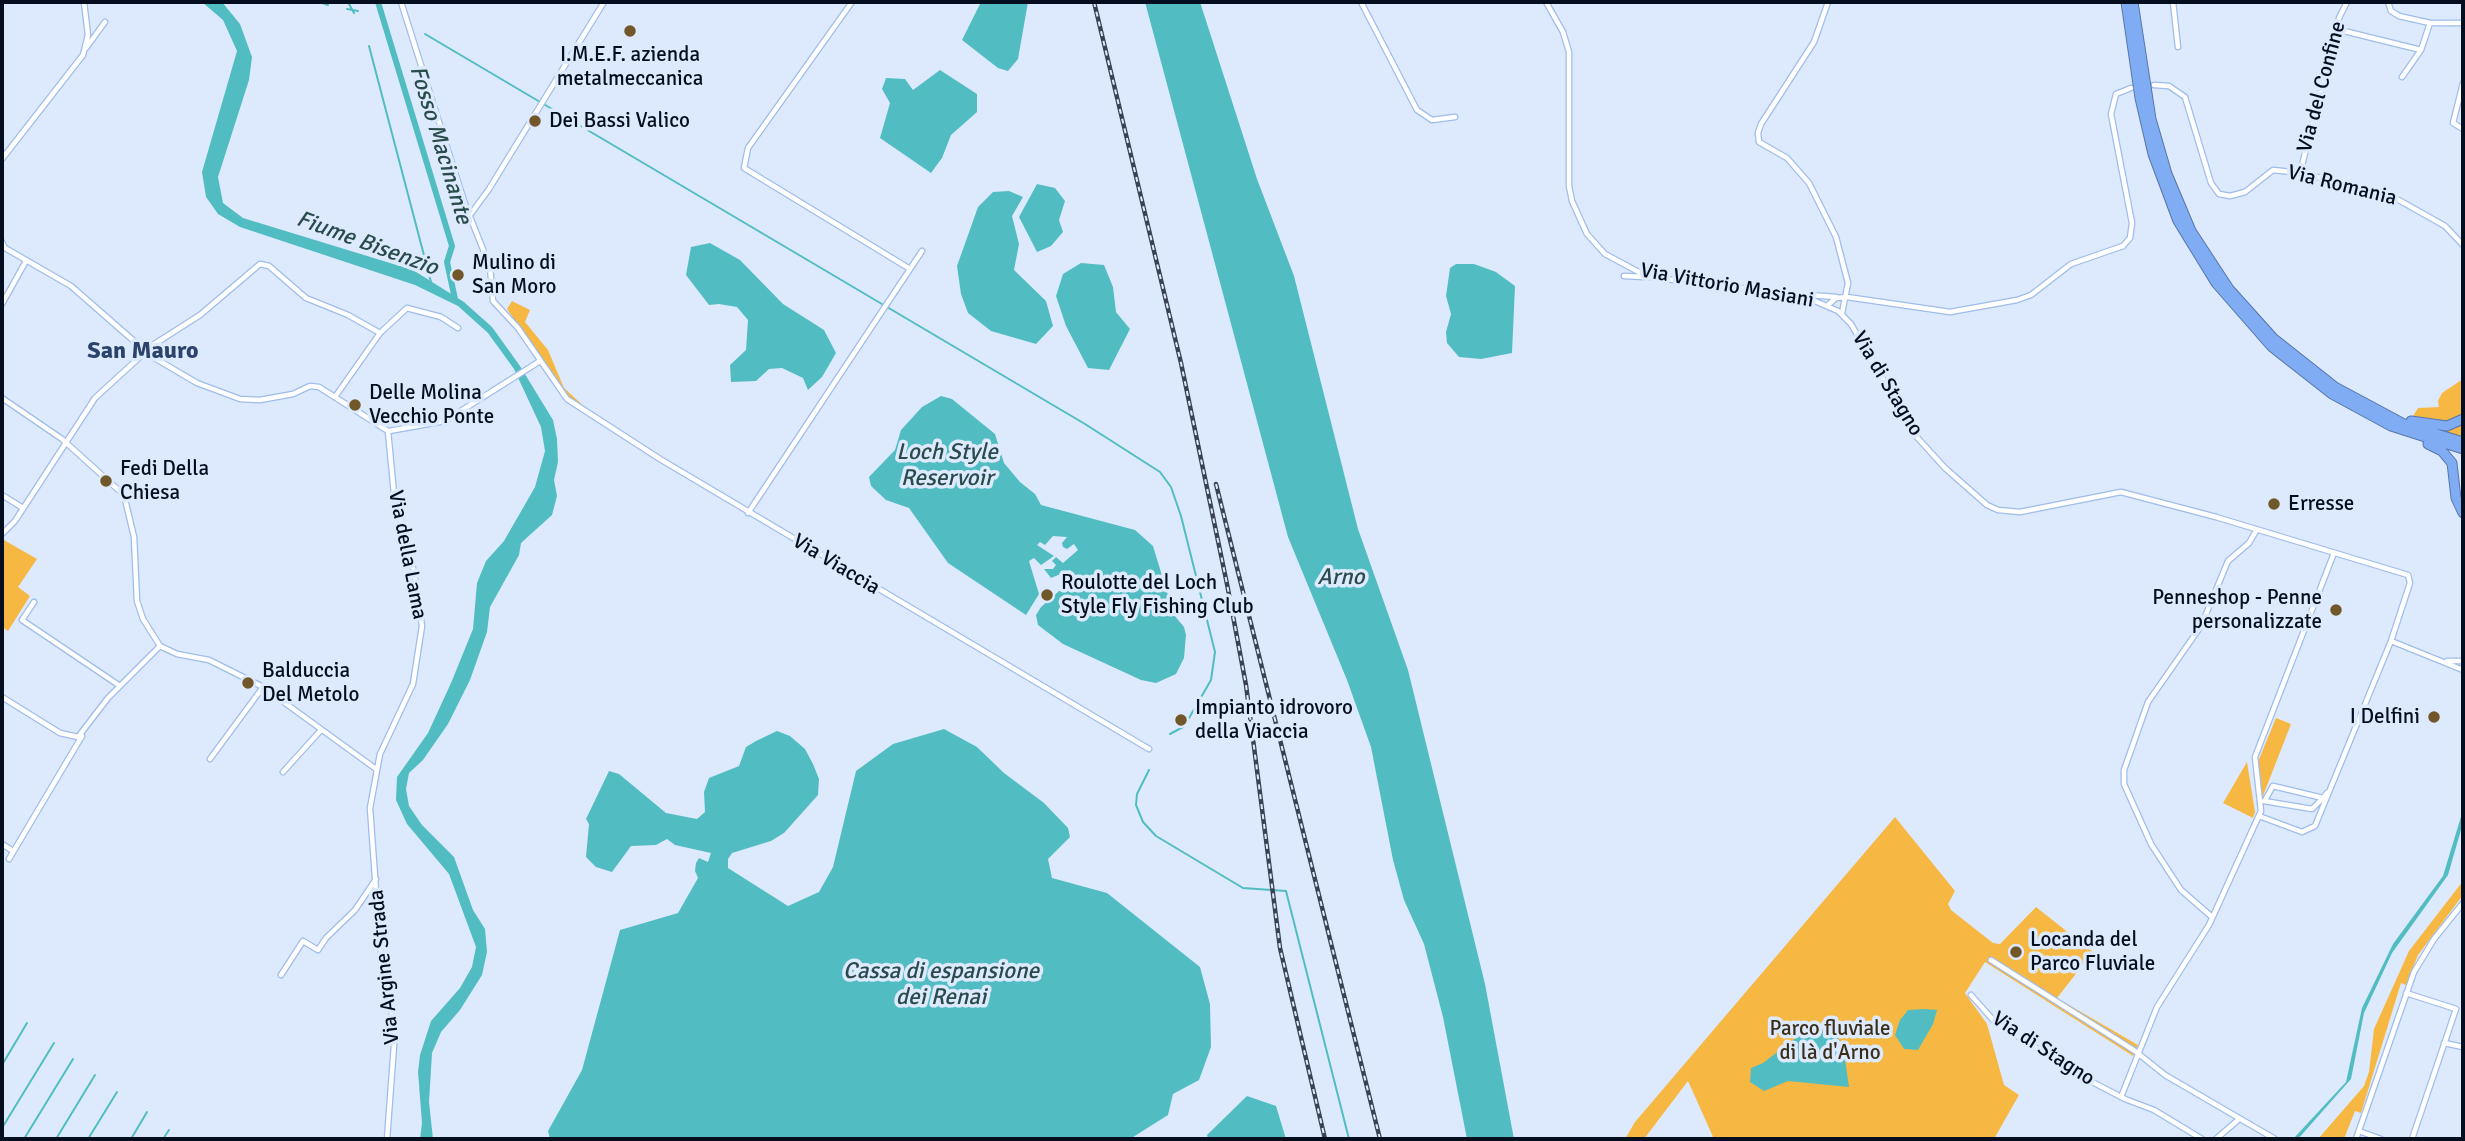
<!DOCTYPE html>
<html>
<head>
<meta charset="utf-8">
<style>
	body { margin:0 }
	#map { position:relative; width:2465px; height:1141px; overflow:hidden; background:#ddeafd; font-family:Signika,sans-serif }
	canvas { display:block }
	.frame { position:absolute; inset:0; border:4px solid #050e1e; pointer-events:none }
</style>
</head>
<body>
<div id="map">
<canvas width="2465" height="1141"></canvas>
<div class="frame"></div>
</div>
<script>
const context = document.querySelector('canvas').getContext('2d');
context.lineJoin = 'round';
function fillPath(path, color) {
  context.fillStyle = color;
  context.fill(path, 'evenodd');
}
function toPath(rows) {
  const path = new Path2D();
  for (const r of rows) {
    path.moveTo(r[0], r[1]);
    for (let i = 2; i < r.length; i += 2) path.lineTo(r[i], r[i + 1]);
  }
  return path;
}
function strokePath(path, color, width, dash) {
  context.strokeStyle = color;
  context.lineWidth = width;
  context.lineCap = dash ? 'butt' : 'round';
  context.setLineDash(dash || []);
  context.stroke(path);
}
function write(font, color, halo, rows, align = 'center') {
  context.font = font + ' Signika,sans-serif';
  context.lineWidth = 7;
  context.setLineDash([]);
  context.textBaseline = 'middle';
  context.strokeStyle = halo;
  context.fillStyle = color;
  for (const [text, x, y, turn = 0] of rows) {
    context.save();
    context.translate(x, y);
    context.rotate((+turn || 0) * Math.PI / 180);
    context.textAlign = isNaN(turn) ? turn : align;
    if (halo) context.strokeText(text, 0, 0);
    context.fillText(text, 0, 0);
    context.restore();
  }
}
const green = toPath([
	[512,301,530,310,525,322,548,350,564,388,587,409,585,411,568,397,507,309],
	[2463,379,2463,438,2439,432,2441,426,2410,421,2418,408,2439,407,2438,401,2442,393],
	[2,539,37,559,18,587,30,596,8,631,2,627],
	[2276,718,2291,724,2261,801,2257,764],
	[2247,762,2255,812,2253,818,2223,803],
	[1895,817,1955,891,1948,904,1951,910,1993,943,2000,944,2036,907,2093,952,2057,998,2138,1045,2133,1056,1985,962,1965,993,1987,1024,2004,1085,2019,1095,1994,1139,1714,1139,1688,1081,1644,1139,1625,1139,1635,1122],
	[2463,881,2463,895,2418,955,2406,985,2401,983,2361,1113,2355,1111,2344,1139,2318,1139,2364,1086,2369,1072,2374,1029,2409,951]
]);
const water = toPath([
	[202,2,222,2,240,24,252,57,249,80,218,177,223,203,243,218,413,270,464,302,492,327,520,366,553,420,557,439,558,462,554,480,557,496,552,515,521,543,519,555,490,607,487,632,470,680,448,724,423,760,409,773,406,789,409,806,422,825,454,857,473,910,485,929,487,952,482,975,460,1010,441,1032,432,1053,429,1102,433,1139,420,1139,422,1123,418,1072,420,1055,431,1021,460,988,472,967,476,947,449,874,407,824,396,800,397,777,428,733,451,683,473,629,477,583,486,561,504,541,535,487,545,451,541,427,514,369,488,333,458,306,415,285,240,227,218,214,206,197,202,172,237,51,223,20],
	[981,2,1028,2,1018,59,1008,71,998,68,962,40],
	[1145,2,1200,2,1257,179,1294,276,1358,529,1408,670,1485,984,1514,1139,1467,1139,1443,1017,1424,944,1404,900,1393,860,1371,747,1347,680,1288,537],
	[940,70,977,94,977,112,951,135,942,158,931,173,880,138,890,103,882,89,886,78,905,79,913,90],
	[1037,184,1055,188,1065,201,1059,220,1063,232,1051,246,1037,252,1019,217],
	[1009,191,1023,197,1012,216,1019,244,1014,270,1046,301,1053,326,1036,344,991,331,968,313,961,294,957,266,978,207,993,192],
	[710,243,740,260,783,304,824,330,836,353,822,377,808,390,803,378,782,368,769,369,756,381,731,382,730,365,746,350,748,320,737,307,719,304,709,305,686,275,691,247],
	[1081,263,1104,265,1113,287,1116,312,1130,329,1109,370,1088,368,1066,326,1056,296,1063,274],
	[1456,264,1474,264,1496,272,1515,286,1512,353,1481,359,1459,357,1447,343,1446,332,1451,314,1446,296,1450,268],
	[941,396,952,399,995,434,1004,463,1020,482,1035,494,1041,505,1135,530,1153,546,1174,615,1184,627,1186,635,1184,658,1176,674,1156,683,1141,680,1063,644,1038,625,1036,615,1041,607,1075,577,1070,570,1051,578,1044,569,1053,569,1056,565,1052,561,1056,557,1063,563,1078,550,1074,544,1067,549,1063,547,1062,543,1067,537,1053,536,1045,545,1040,542,1037,545,1054,556,1041,565,1034,558,1029,561,1039,594,1026,615,948,563,909,508,886,500,871,486,869,477,895,450,901,430,922,407],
	[944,729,977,747,1004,773,1044,803,1068,828,1070,837,1048,859,1052,878,1107,893,1200,967,1210,1004,1211,1047,1199,1080,1173,1094,1168,1115,1130,1139,550,1139,548,1131,582,1070,620,930,678,913,698,878,695,871,696,863,699,858,708,862,711,853,675,845,667,839,656,845,631,846,612,872,596,867,586,857,589,824,586,819,609,771,619,774,666,813,697,819,705,812,704,792,709,778,739,766,746,747,756,741,777,731,790,736,805,749,813,764,819,779,818,795,784,833,771,841,732,853,728,859,728,868,788,906,819,892,833,867,856,771,893,744],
	[2463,810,2463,823,2448,875,2392,953,2364,1013,2351,1079,2298,1139,2293,1139,2346,1082,2362,1008,2393,944,2443,876],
	[1925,1009,1937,1010,1933,1024,1918,1050,1904,1049,1895,1035,1900,1020,1908,1010],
	[1817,1029,1834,1033,1843,1045,1849,1087,1788,1081,1764,1091,1750,1082,1751,1068,1763,1063,1801,1034],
	[1247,1096,1276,1106,1286,1139,1208,1139,1207,1135]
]);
const stream = toPath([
	[320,2,328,5],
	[348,2,354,13],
	[347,9,358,11],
	[425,34,1085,424,1160,472,1171,487,1181,516,1215,652,1211,680,1189,718],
	[369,46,431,282],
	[1170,734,1183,727],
	[1149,770,1137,794,1136,805,1143,822,1156,836,1243,888,1286,891,1349,1139],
	[2,1065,27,1023],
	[2,1128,54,1043],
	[24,1139,73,1059],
	[56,1139,95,1075],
	[88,1139,117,1092],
	[131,1139,147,1112],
	[163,1139,169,1130]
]);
const canal = toPath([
	[378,2,452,246,447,262,455,299]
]);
const street = toPath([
	[401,2,465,204,490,267,493,301,518,328,567,399,660,459,1149,749],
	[852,2,748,148,744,168,910,269],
	[1361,2,1417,110,1432,120,1455,117],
	[1546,2,1563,32,1569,52,1569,186,1572,201,1587,234,1605,254,1648,277,1801,295,1838,311,1851,324,1915,435,1945,468,1987,505,1998,510,2020,512,2121,492,2216,517,2408,575,2410,583,2391,641,2463,670],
	[1828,2,1814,42,1761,124,1758,133,1759,142,1787,158,1809,183,1836,237,1848,283,1842,313],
	[2173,2,2178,47],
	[2388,2,2391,11,2399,16,2430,23,2463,23],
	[2336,29,2421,50,2430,23],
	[86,48,105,22],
	[2402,77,2421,50],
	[2154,85,2169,86,2185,97,2211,183,2219,194,2230,196,2245,192,2273,170,2300,173,2388,194,2445,226,2463,245],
	[2463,129,2453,123,2463,83],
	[2,159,83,55,88,35,84,2],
	[2300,173,2339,18,2347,2],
	[470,215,489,189,604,2],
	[2,242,5,248,71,286,151,356,197,383,240,399,260,400,293,394,310,386,319,387,388,431],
	[1624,276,1644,277],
	[1809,295,1836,297],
	[2,304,26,261],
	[1828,305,1836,298,1847,297,1950,312,2017,300,2031,295,2071,264,2123,246,2130,238,2132,223,2111,114,2116,94,2131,88],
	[335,397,380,333,407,308,441,317,458,328],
	[2,398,62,439,124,495,134,537,137,601,143,619,160,646,177,654,209,660,263,687,376,769],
	[389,431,445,421,540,361],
	[2,495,23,508],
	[748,513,922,251],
	[2,534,15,521,95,398,153,345,200,315,260,264,269,266,306,298,348,315,380,333],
	[34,602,22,620,120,686],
	[2447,661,2463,661],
	[2,697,60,733,78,737,108,698,160,646],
	[210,759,263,687],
	[283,772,321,730],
	[2265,800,2273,786,2323,798,2327,793],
	[2264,801,2312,809,2323,798],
	[2259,816,2302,832,2315,826,2391,641],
	[2,844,13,851],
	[9,859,82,736],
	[2212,917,2181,890,2151,844,2124,784,2124,770,2148,702,2201,626,2228,561,2249,543,2256,531],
	[1991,960,2135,1051,2165,1075,2275,1139],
	[281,975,303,941,318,950,326,938,355,910,376,879],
	[2406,993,2456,1009,2412,1139],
	[1971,995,1994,1021,2075,1073,2125,1099,2154,1110,2202,1139],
	[2444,1043,2463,1047],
	[2121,1097,2157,1007,2209,925,2261,811,2255,757,2334,553],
	[2359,1131,2381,1139],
	[387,1139,395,1032,380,946,370,808,380,754,413,684,422,626,414,572,394,494,388,431],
	[2216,1139,2238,1120],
	[2356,1139,2414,972,2434,939,2463,903]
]);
const highway = toPath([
	[2126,2,2140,98,2153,154,2178,221,2216,283,2272,347,2332,394,2391,426,2463,449],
	[2133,2,2151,119,2167,174,2191,231,2229,289,2273,338,2335,387,2404,424,2463,442],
	[2411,421,2447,426,2463,419],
	[2428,444,2442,451,2452,463,2456,498,2463,513]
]);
const rail = toPath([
	[1094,2,1181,363,1227,584,1246,685,1280,948,1325,1139],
	[1216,484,1380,1139]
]);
const markers = [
	[630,31,7,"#715729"],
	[535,121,7,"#715729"],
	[458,275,7,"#715729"],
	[355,405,7,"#715729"],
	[106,481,7,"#715729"],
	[2274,504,7,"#715729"],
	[1047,595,7,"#715729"],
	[2336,610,7,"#715729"],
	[248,683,7,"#715729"],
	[2434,717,7,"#715729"],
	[1181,720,7,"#715729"],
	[2016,952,7,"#715729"]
];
const poiNames = [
	["I.M.E.F. azienda",630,55,"center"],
	["metalmeccanica",630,79,"center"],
	["Dei Bassi Valico",549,121],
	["Mulino di",472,263],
	["San Moro",472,287],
	["Delle Molina",369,393],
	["Vecchio Ponte",369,417],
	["Fedi Della",120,469],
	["Chiesa",120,493],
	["Erresse",2288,504],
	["Roulotte del Loch",1061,583],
	["Style Fly Fishing Club",1061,607],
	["Penneshop - Penne",2322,598,"right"],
	["personalizzate",2322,622,"right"],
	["Balduccia",262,671],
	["Del Metolo",262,695],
	["Impianto idrovoro",1195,708],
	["della Viaccia",1195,732],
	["I Delfini",2420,717,"right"],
	["Locanda del",2030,940],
	["Parco Fluviale",2030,964]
];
const streetNames = [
	["Via del Confine",2322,87,-75],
	["Via Romania",2342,186,14],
	["Via Vittorio Masiani",1727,286,10],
	["Via di Stagno",1887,384,59],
	["Via della Lama",407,555,79],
	["Via Viaccia",836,565,31],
	["Via Argine Strada",385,967,-96],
	["Via di Stagno",2043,1049,33]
];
const parkNames = [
	["Parco fluviale",1830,1029],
	["di là d'Arno",1830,1053]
];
const waterNames = [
	["Fosso Macinante",440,145,73],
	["Fiume Bisenzio",367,244,20],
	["Loch Style",947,453],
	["Reservoir",947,479],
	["Arno",1341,578],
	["Cassa di espansione",941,972],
	["dei Renai",941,998]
];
const quarterNames = [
	["San Mauro",143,352]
];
fillPath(green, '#f6b842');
fillPath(water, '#51bdc2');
strokePath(stream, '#51bdc2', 2);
strokePath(canal, '#51bdc2', 6);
strokePath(street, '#9fbceb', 7);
strokePath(highway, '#5575a8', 11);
strokePath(street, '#fff', 4.5);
strokePath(highway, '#80acf3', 9);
strokePath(rail, '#394354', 4.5);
strokePath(rail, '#ddeafd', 2, [5]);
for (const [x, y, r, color] of markers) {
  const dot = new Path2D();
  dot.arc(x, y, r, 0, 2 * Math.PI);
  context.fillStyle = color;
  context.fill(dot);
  strokePath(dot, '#ddeafd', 2.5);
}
write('21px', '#050e1e', '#ddeafd', poiNames, 'left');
write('21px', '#050e1e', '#ddeafd', streetNames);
write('21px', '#3a2e19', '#ddeafd', parkNames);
write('italic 23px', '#2a4b4c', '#ddeafd', waterNames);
write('bold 24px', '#2c446c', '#ddeafd', quarterNames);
</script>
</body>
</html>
